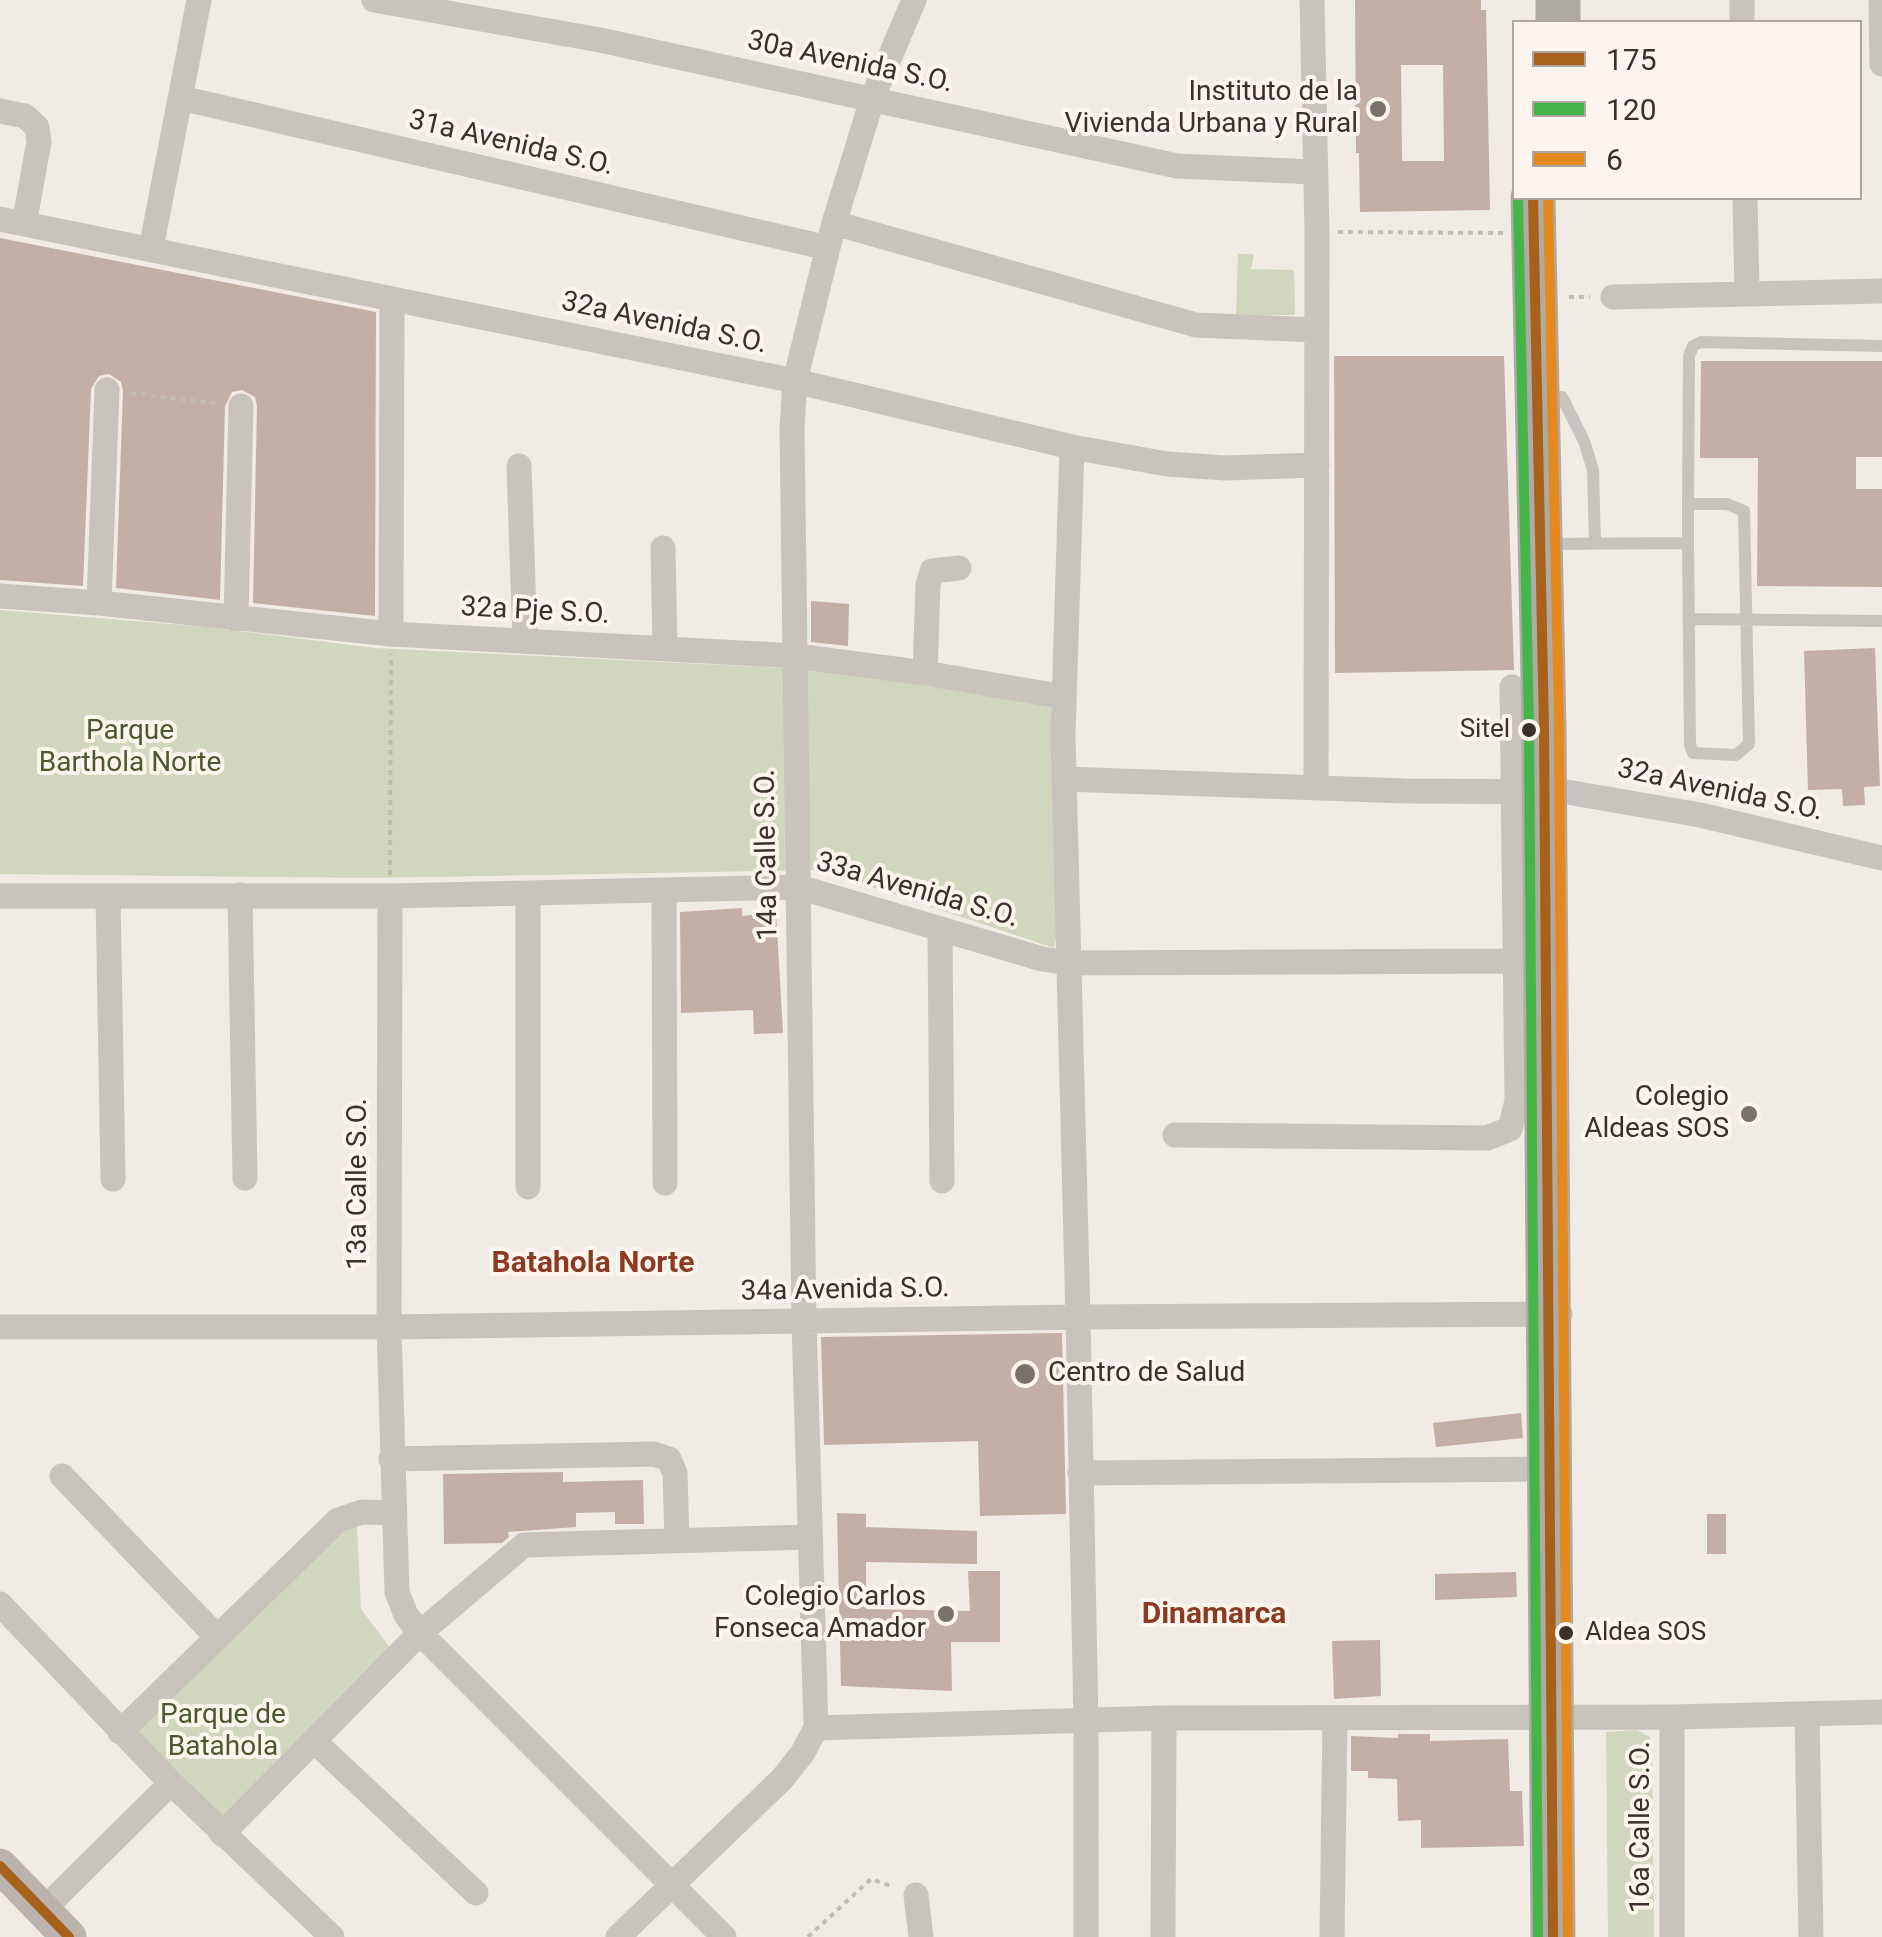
<!DOCTYPE html>
<html>
<head>
<meta charset="utf-8">
<style>
	body { margin:0 }
	#map { position:relative; width:1882px; height:1937px; overflow:hidden; background:#f0ebe5; font-family:Roboto,sans-serif }
	canvas { display:block }
	.legend { position:absolute; left:1512px; top:20px; width:350px; height:180px; box-sizing:border-box; background:#fbf5ee; border:2px solid #aea6a0; margin:0; padding:12px 18px; list-style:none; font-size:30px; color:#3b302b }
	.legend li { display:flex; align-items:center; gap:20px; height:50px }
	.legend b { width:50px; border:2px solid #aea6a0 }
</style>
</head>
<body>
<div id="map">
<canvas width="1882" height="1937"></canvas>
<ul class="legend">
<li><b style="height:12px;background:#a8611a"></b>175</li>
<li><b style="height:12px;background:#45b549"></b>120</li>
<li><b style="height:12px;background:#e48820"></b>6</li>
</ul>
</div>
<script>
const context = document.querySelector('canvas').getContext('2d');
context.lineJoin = 'round';
function fillPath(path, color) {
  context.fillStyle = color;
  context.fill(path, 'evenodd');
}
function toPath(rows) {
  const path = new Path2D();
  for (const r of rows) {
    path.moveTo(r[0], r[1]);
    for (let i = 2; i < r.length; i += 2) path.lineTo(r[i], r[i + 1]);
  }
  return path;
}
function strokePath(path, color, width, dash) {
  context.strokeStyle = color;
  context.lineWidth = width;
  context.lineCap = dash ? 'butt' : 'round';
  context.setLineDash(dash || []);
  context.stroke(path);
}
function write(font, color, halo, rows, align = 'center') {
  context.font = font + ' Roboto,sans-serif';
  context.lineWidth = 8;
  context.setLineDash([]);
  context.textBaseline = 'middle';
  context.strokeStyle = halo;
  context.fillStyle = color;
  for (const [text, x, y, turn = 0] of rows) {
    context.save();
    context.translate(x, y);
    context.rotate((+turn || 0) * Math.PI / 180);
    context.textAlign = isNaN(turn) ? turn : align;
    if (halo) context.strokeText(text, 0, 0);
    context.fillText(text, 0, 0);
    context.restore();
  }
}
const green = toPath([
	[1238,254,1254,254,1251,269,1294,270,1295,315,1236,315],
	[0,610,208,627,375,648,843,671,1051,704,1059,924,1054,948,822,870,369,878,0,874],
	[338,1520,357,1527,361,1609,397,1657,222,1834,120,1732],
	[1637,1730,1650,1737,1652,1750,1654,1937,1608,1937,1606,1732]
]);
const building = toPath([
	[1355,0,1481,0,1481,10,1486,10,1490,210,1360,212,1359,153,1356,153],
	[1401,65,1443,65,1444,161,1402,161],
	[0,238,376,312,375,616,253,603,257,406,255,397,242,390,232,392,225,406,220,600,116,588,123,391,121,382,109,374,99,376,91,389,83,586,0,580],
	[1334,356,1504,356,1514,670,1335,673],
	[1701,361,1882,361,1882,457,1856,457,1856,489,1882,489,1882,587,1757,586,1758,458,1700,458],
	[811,601,849,604,848,646,811,642],
	[1875,648,1880,786,1864,787,1865,805,1843,806,1842,789,1808,790,1804,651],
	[742,908,742,916,776,912,783,1033,754,1034,753,1010,681,1013,680,912],
	[1062,1333,1066,1514,980,1516,978,1441,824,1445,821,1337],
	[1521,1413,1523,1438,1436,1447,1433,1423],
	[563,1472,563,1482,643,1480,644,1524,615,1524,615,1512,576,1513,576,1527,508,1532,509,1537,502,1543,444,1544,443,1474],
	[837,1513,866,1514,866,1527,977,1531,977,1564,866,1562,866,1609,970,1611,968,1571,1000,1571,1000,1642,951,1642,952,1691,841,1686],
	[1707,1514,1726,1514,1726,1554,1707,1554],
	[1516,1572,1517,1597,1435,1600,1435,1574],
	[1380,1640,1381,1696,1334,1699,1332,1641],
	[1398,1734,1430,1734,1430,1741,1508,1739,1510,1791,1522,1791,1524,1846,1421,1848,1421,1820,1398,1821,1397,1779,1368,1778,1368,1771,1351,1771,1351,1736,1398,1738]
]);
const path = toPath([
	[1338,232,1504,233],
	[1569,297,1590,297],
	[131,393,221,404],
	[390,875,391,654],
	[808,1937,871,1879,894,1887]
]);
const lane = toPath([
	[1562,397,1584,441,1593,470,1595,543],
	[1688,504,1727,504,1744,511,1749,744,1736,755,1693,753,1690,745,1688,543,1688,504,1689,356,1693,346,1701,342,1882,346],
	[1547,544,1688,543],
	[1689,619,1882,621]
]);
const street = toPath([
	[374,0,600,40,1177,166,1314,172],
	[1312,0,1317,232,1316,786],
	[1742,0,1742,22],
	[1881,0,1882,64],
	[181,98,828,248],
	[0,111,25,116,37,127,39,142,24,224],
	[1745,198,1747,293],
	[0,219,795,381,1072,447,1167,464,1225,468,1317,465],
	[834,223,1196,325,1316,330],
	[151,249,199,0],
	[1613,297,1882,291],
	[1072,447,1063,735,1078,1317,1086,1722,1086,1937],
	[519,466,525,641],
	[663,548,665,649],
	[0,596,99,603,391,634,796,656,925,673,1064,697],
	[99,603,107,390],
	[236,619,241,406],
	[391,634,392,299],
	[925,673,928,585,932,571,959,568],
	[1064,779,1406,791,1567,792,1700,815,1882,858],
	[664,890,665,1183],
	[240,895,245,1178],
	[0,896,390,896,799,887,1042,959,1069,963,1516,961],
	[108,896,113,1179],
	[390,896,389,1327,397,1592,406,1615,420,1633,724,1937],
	[940,929,942,1181],
	[1175,1135,1487,1138,1510,1129,1517,1101,1512,687],
	[528,1187,528,893],
	[0,1327,389,1327,1078,1317,1560,1314],
	[391,1459,654,1454,669,1459,675,1473,677,1540],
	[1080,1473,1549,1469],
	[62,1476,217,1637],
	[0,1604,171,1783,332,1937],
	[1807,1715,1811,1937],
	[1672,1717,1672,1937],
	[816,1728,804,1322,792,428,795,381,834,223,873,97,914,0],
	[120,1732,338,1520,362,1512,393,1513],
	[314,1741,476,1893],
	[222,1834,420,1633,524,1545,809,1537],
	[916,1895,921,1937],
	[43,1910,171,1783],
	[618,1937,782,1779,802,1754,816,1728,1164,1718,1672,1717,1882,1712],
	[1163,1937,1164,1718],
	[1332,1937,1335,1718]
]);
const secondary = toPath([
	[0,1866,69,1937]
]);
const highway = toPath([
	[1558,0,1558,22],
	[1533,198,1544,728,1553,1937]
]);
const bus1 = toPath([
	[1533,198,1544,728,1553,1937],
	[0,1866,69,1937]
]);
const bus2 = toPath([
	[1518,198,1529,728,1538,1937]
]);
const bus3 = toPath([
	[1548,198,1559,728,1568,1937]
]);
const markers = [
	[1378,109,10,"#7a716c"],
	[1529,730,9,"#3b302b"],
	[1749,1114,10,"#7a716c"],
	[1025,1374,12,"#7a716c"],
	[946,1614,10,"#7a716c"],
	[1566,1633,9,"#3b302b"]
];
const busNames = [
	["Sitel",1510,730],
	["Aldea SOS",1585,1633,"left"]
];
const streetNames = [
	["30a Avenida S.O.",850,63,12],
	["31a Avenida S.O.",511,144,13],
	["32a Avenida S.O.",664,324,12],
	["32a Pje S.O.",535,612,3],
	["32a Avenida S.O.",1720,791,12],
	["14a Calle S.O.",768,855,-91],
	["33a Avenida S.O.",917,891,16],
	["13a Calle S.O.",359,1184,-90],
	["34a Avenida S.O.",845,1291,-1],
	["16a Calle S.O.",1642,1827,-90]
];
const poiNames = [
	["Instituto de la",1358,93],
	["Vivienda Urbana y Rural",1358,125],
	["Colegio",1729,1098],
	["Aldeas SOS",1729,1130],
	["Centro de Salud",1048,1374,"left"],
	["Colegio Carlos",926,1598],
	["Fonseca Amador",926,1630]
];
const parkNames = [
	["Parque",130,732],
	["Barthola Norte",130,764],
	["Parque de",223,1716],
	["Batahola",223,1748]
];
const neighbourhoodNames = [
	["Batahola Norte",593,1264],
	["Dinamarca",1214,1615]
];
fillPath(green, '#d1d6bf');
fillPath(building, '#c3afa7');
strokePath(path, '#c2bbb6', 4, [5, 5]);
strokePath(lane, '#c9c3be', 12);
strokePath(street, '#c9c3be', 25);
strokePath(secondary, '#bab3ae', 35);
strokePath(highway, '#afaaa4', 45);
strokePath(bus1, '#a8611a', 10);
strokePath(bus2, '#45b549', 10);
strokePath(bus3, '#e48820', 10);
for (const [x, y, r, color] of markers) {
  const dot = new Path2D();
  dot.arc(x, y, r, 0, 2 * Math.PI);
  context.fillStyle = color;
  context.fill(dot);
  strokePath(dot, '#fbf5ee', 4);
}
write('26px', '#3b302b', '#fbf5ee', busNames, 'right');
write('28px', '#3b302b', '#fbf5ee', streetNames);
write('28px', '#3b302b', '#fbf5ee', poiNames, 'right');
write('28px', '#4a5a2e', '#fbf5ee', parkNames);
write('bold 30px', '#8c3b22', '#fbf5ee', neighbourhoodNames);
</script>
</body>
</html>
